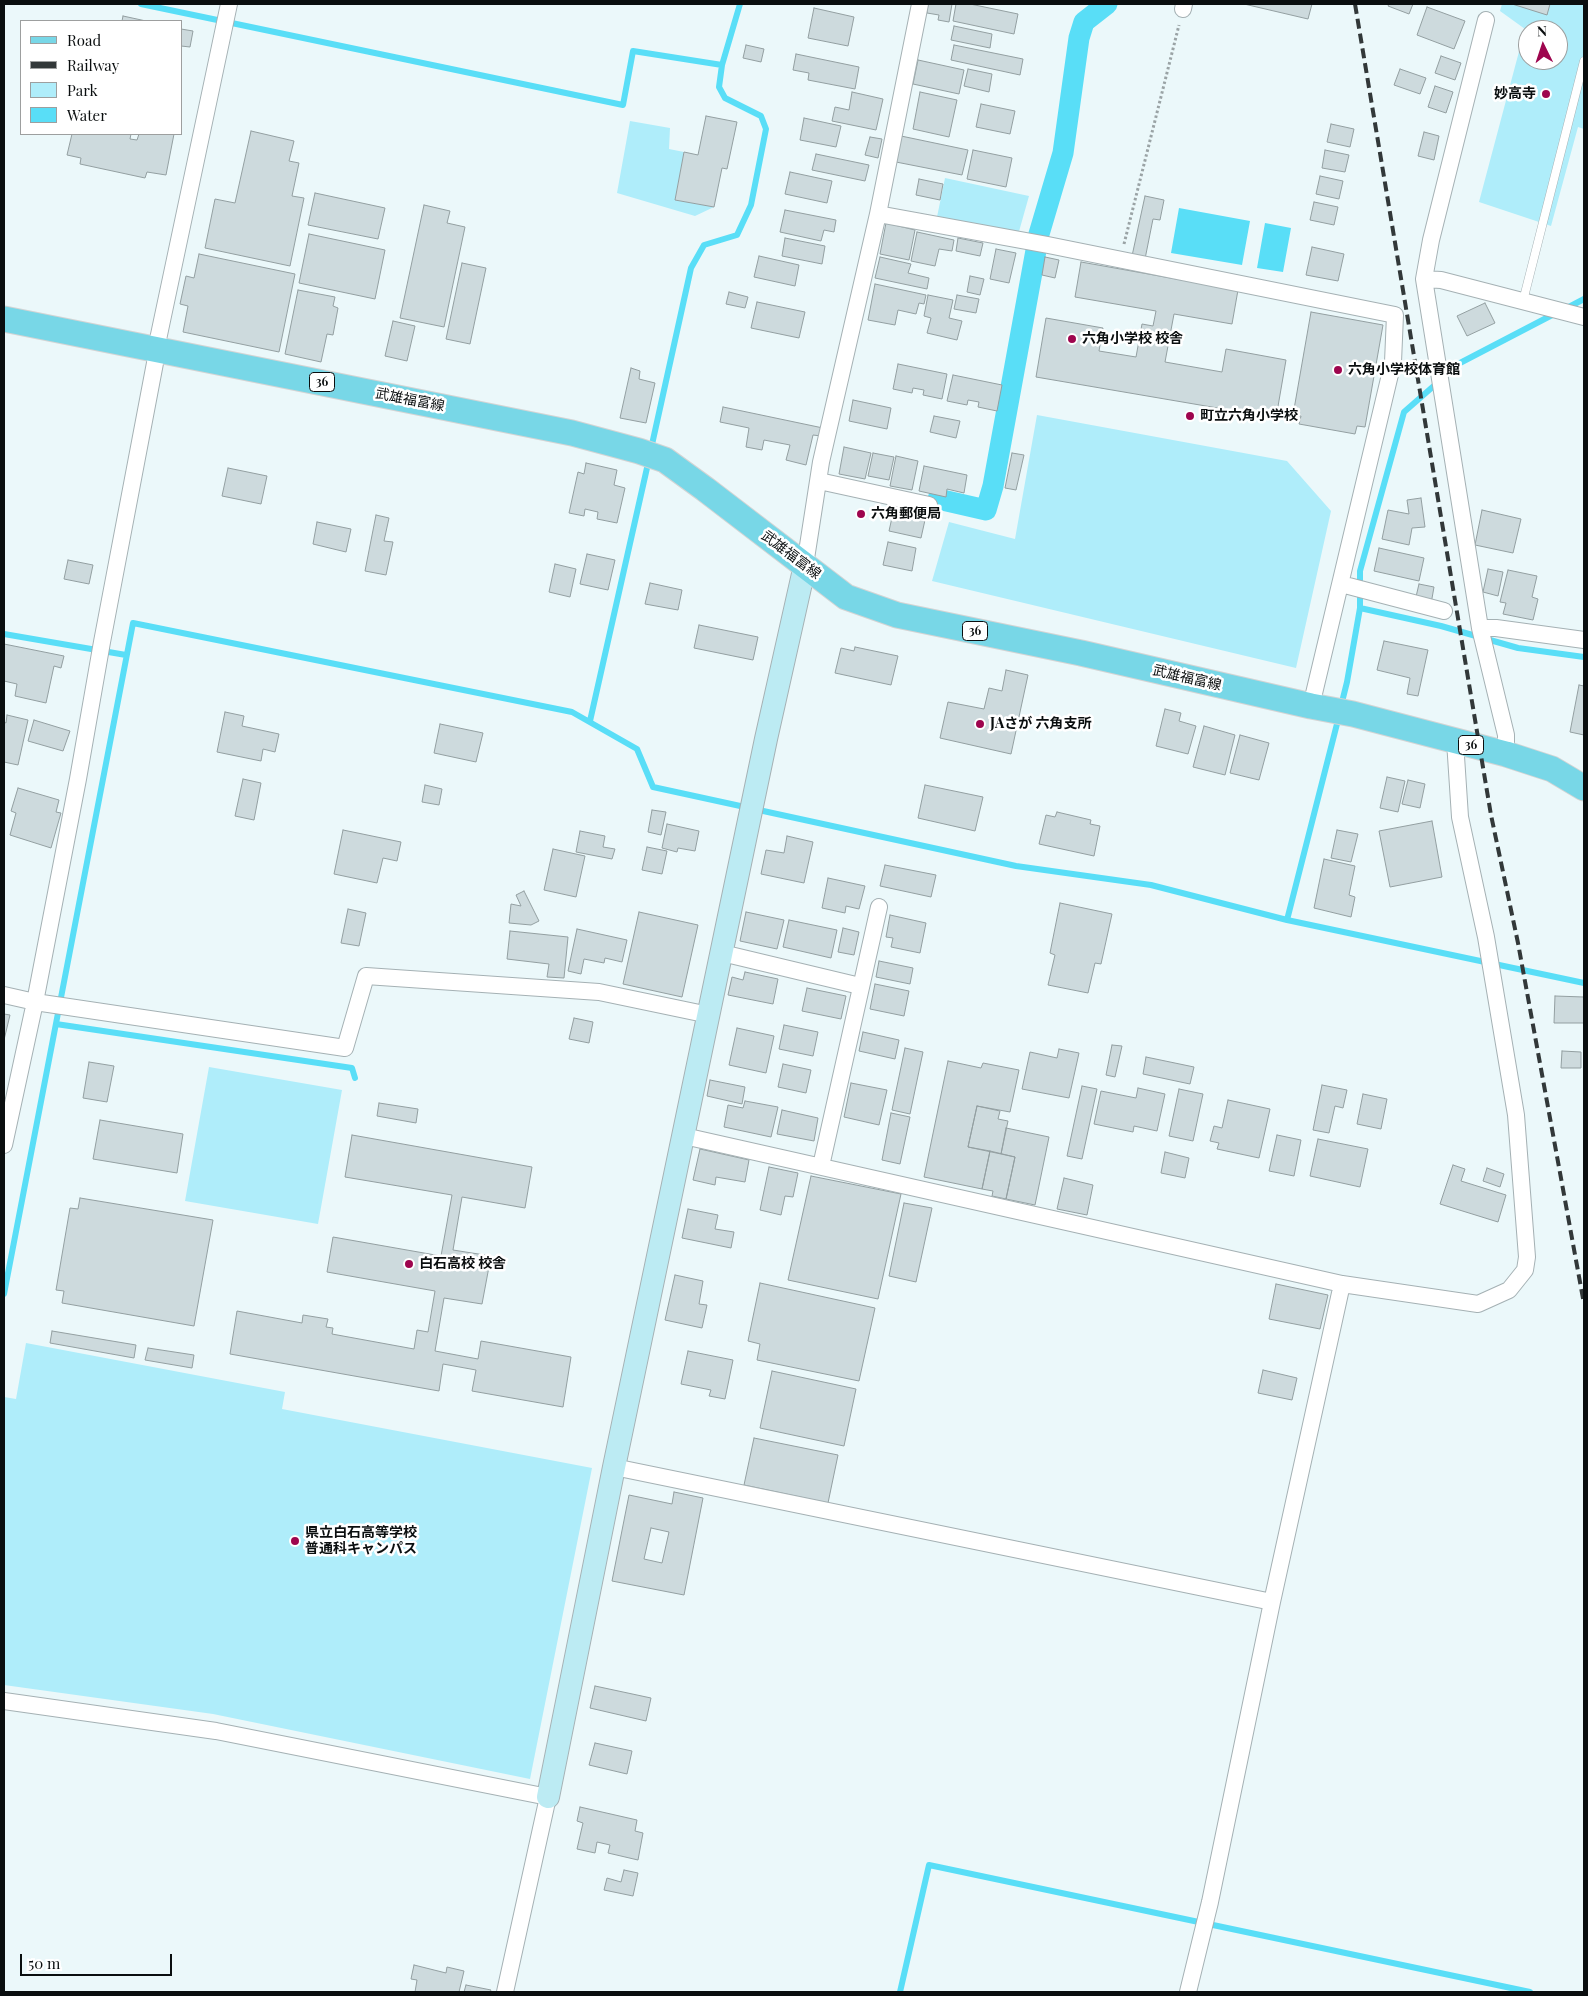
<!DOCTYPE html>
<html>
<head>
<meta charset="utf-8">
<style>
	body { margin:0 }
	#map { position:relative; width:1588px; height:1996px; overflow:hidden; background:#ebf8fa; font-family:"Playfair Display",serif }
	canvas { display:block }
	.frame { position:absolute; inset:0; border:5px solid #0a0e0f; pointer-events:none }
	.legend { position:absolute; left:20px; top:20px; width:162px; height:115px; box-sizing:border-box; background:#fff; border:1px solid #9d9f9f; margin:0; padding:6px 9px; list-style:none; font-size:15px; color:#0a0e0f }
	.legend li { display:flex; align-items:center; gap:10px; height:25px }
	.legend b { width:25px; border:1px solid #9d9f9f }
	.north { position:absolute; left:1518px; top:20px; width:50px; height:50px; box-sizing:border-box; background:#fff; border:1px solid #9d9f9f; border-radius:50%; rotate:356deg; font-size:14px; font-weight:700; line-height:20px; text-align:center; color:#0a0e0f }
	.north::after { content:''; display:block; margin:auto; width:18px; height:22px; background:#9e054e; clip-path:polygon(50% 0,100% 100%,50% 72%,0 100%) }
	.scale { position:absolute; left:20px; top:1954px; width:152px; height:22px; box-sizing:border-box; border:2px solid #0a0e0f; border-top:0; padding-left:6px; font-size:15px; line-height:18px; white-space:nowrap; color:#0a0e0f; -webkit-text-stroke:4px #fff; paint-order:stroke }
</style>
</head>
<body>
<div id="map">
<canvas width="1588" height="1996"></canvas>
<div class="frame"></div>
<ul class="legend">
<li><b style="height:6px;background:#78d7e7"></b>Road</li>
<li><b style="height:6px;background:#323839"></b>Railway</li>
<li><b style="height:14px;background:#afedfa"></b>Park</li>
<li><b style="height:14px;background:#59def7"></b>Water</li>
</ul>
<div class="north">N</div>
<div class="scale">50 m</div>
</div>
<script>
const context = document.querySelector('canvas').getContext('2d');
context.lineJoin = 'round';
function fillPath(path, color) {
  context.fillStyle = color;
  context.fill(path, 'evenodd');
}
function toPath(rows) {
  const path = new Path2D();
  for (const r of rows) {
    path.moveTo(r[0], r[1]);
    for (let i = 2; i < r.length; i += 2) path.lineTo(r[i], r[i + 1]);
  }
  return path;
}
function strokePath(path, color, width, dash) {
  context.strokeStyle = color;
  context.lineWidth = width;
  context.lineCap = dash ? 'butt' : 'round';
  context.setLineDash(dash || []);
  context.stroke(path);
}
function write(font, color, halo, rows, align = 'center') {
  context.font = font + ' "Playfair Display","Noto Sans JP",serif';
  context.lineWidth = 5;
  context.setLineDash([]);
  context.textBaseline = 'middle';
  context.strokeStyle = halo;
  context.fillStyle = color;
  for (const [text, x, y, turn = 0] of rows) {
    context.save();
    context.translate(x, y);
    context.rotate((+turn || 0) * Math.PI / 180);
    context.textAlign = isNaN(turn) ? turn : align;
    if (halo) context.strokeText(text, 0, 0);
    context.fillText(text, 0, 0);
    context.restore();
  }
}
const green = toPath([
	[1502,4,1584,4,1584,129,1578,127,1551,226,1479,202,1525,29,1500,11],
	[1528,30,1558,30,1558,60,1528,60],
	[630,121,670,128,669,149,684,152,675,200,714,207,695,216,617,193],
	[945,178,1029,196,1018,235,937,217],
	[1037,415,1287,461,1331,511,1296,668,932,581,949,522,1015,539],
	[209,1067,342,1090,318,1224,185,1201],
	[26,1343,285,1392,282,1409,592,1468,530,1779,213,1714,4,1685,4,1397,16,1399]
]);
const water = toPath([
	[1179,208,1250,221,1242,265,1171,253],
	[1265,223,1291,228,1283,272,1257,268]
]);
const stream = toPath([
	[141,4,623,105,633,51,722,65],
	[1565,309,1584,299],
	[651,449,691,268,704,245,737,235,751,205,766,129,761,116,725,98,719,87,722,65,740,4],
	[1360,608,1441,626,1518,648,1584,657],
	[4,634,126,655],
	[1341,706,1347,682,1360,608,1360,571,1404,412,1460,363,1556,313],
	[590,721,649,459],
	[1287,920,1584,983],
	[56,1024,352,1068,355,1078],
	[4,1294,133,623,572,712,637,749,653,787,1016,866,1151,885,1287,920,1339,716],
	[900,1992,929,1865,1530,1992]
]);
const canal = toPath([
	[938,499,986,510,993,486,1039,234,1063,153,1079,38,1084,22,1107,4]
]);
const building = toPath([
	[928,4,952,4,949,22,938,20,939,15,927,13,928,4],
	[956,4,970,4,1018,14,1014,34,953,21,956,4],
	[1244,4,1312,4,1308,19,1244,4],
	[1389,4,1413,4,1409,14,1388,6,1389,4],
	[1512,4,1550,4,1547,15,1512,4],
	[1427,7,1465,21,1454,49,1417,35,1427,7],
	[814,8,854,17,848,46,808,38,814,8],
	[123,16,146,21,122,21,123,16],
	[954,26,992,34,990,48,951,40,954,26],
	[181,29,193,31,190,47,181,46,181,29],
	[746,45,764,49,761,62,743,58,746,45],
	[954,45,1023,59,1020,75,951,60,954,45],
	[796,54,859,67,855,89,808,80,809,73,793,70,796,54],
	[1441,56,1461,63,1455,80,1435,73,1441,56],
	[918,60,964,70,959,94,913,84,918,60],
	[968,69,992,74,989,92,964,86,968,69],
	[1400,69,1426,78,1420,94,1394,85,1400,69],
	[1435,86,1453,92,1446,113,1428,107,1435,86],
	[852,92,883,99,876,130,832,121,835,107,849,110,852,92],
	[920,92,957,100,949,137,913,129,920,92],
	[981,104,1015,111,1010,134,976,127,981,104],
	[706,116,737,122,727,169,722,168,714,207,675,200,684,152,698,155,706,116],
	[804,118,841,126,836,147,800,140,804,118],
	[1331,124,1354,129,1350,147,1327,142,1331,124],
	[251,131,294,141,289,161,299,163,292,196,304,198,290,266,205,248,215,199,235,203,251,131],
	[1424,132,1439,136,1434,160,1418,156,1424,132],
	[72,134,131,134,130,139,137,140,139,134,174,134,166,175,147,172,145,178,80,164,81,158,67,155,72,134],
	[901,136,968,150,962,175,896,162,901,136],
	[870,137,882,139,878,158,865,155,870,137],
	[973,150,1012,158,1006,187,967,179,973,150],
	[1325,150,1349,155,1345,172,1322,168,1325,150],
	[816,154,869,165,865,181,812,170,816,154],
	[790,172,832,181,827,203,785,194,790,172],
	[1320,176,1343,181,1339,199,1316,194,1320,176],
	[919,179,943,184,940,200,916,195,919,179],
	[315,193,385,208,378,239,308,225,315,193],
	[1145,196,1164,200,1160,220,1153,219,1145,259,1132,256,1145,196],
	[1314,202,1338,207,1334,225,1310,220,1314,202],
	[424,205,450,211,447,223,465,227,444,327,400,318,424,205],
	[785,210,836,220,834,232,824,230,821,241,780,232,785,210],
	[886,223,915,230,909,260,880,254,886,223],
	[917,232,954,240,952,251,939,249,935,266,911,261,917,232],
	[309,234,385,250,375,299,299,283,309,234],
	[785,238,825,246,822,264,782,256,785,238],
	[958,238,983,243,980,256,956,251,958,238],
	[1312,247,1344,254,1338,281,1306,275,1312,247],
	[996,249,1016,253,1009,283,990,279,996,249],
	[199,254,295,274,279,352,183,332,188,306,180,304,186,276,194,278,199,254],
	[759,256,799,265,795,286,754,277,759,256],
	[880,257,911,264,908,273,929,278,927,289,875,278,880,257],
	[1045,257,1059,260,1055,278,1042,275,1045,257],
	[1081,262,1238,290,1232,324,1174,314,1165,362,1222,372,1226,349,1286,360,1276,418,1036,377,1046,318,1103,328,1099,351,1136,357,1142,324,1153,326,1156,311,1075,297,1081,262],
	[462,263,486,268,470,344,446,339,462,263],
	[970,276,984,279,980,295,967,292,970,276],
	[875,284,926,295,924,304,919,303,916,314,898,310,895,325,868,320,875,284],
	[298,290,335,297,333,306,338,308,333,335,327,334,321,362,285,354,298,290],
	[729,292,748,297,745,308,726,304,729,292],
	[928,295,953,300,949,318,962,321,957,340,927,333,931,318,924,316,928,295],
	[957,295,979,299,976,313,954,309,957,295],
	[757,302,805,312,799,338,751,328,757,302],
	[1485,303,1495,323,1467,336,1457,316,1485,303],
	[1311,312,1383,325,1365,427,1357,426,1355,434,1299,424,1301,416,1293,415,1311,312],
	[393,321,415,326,407,361,385,356,393,321],
	[898,364,947,374,942,399,923,395,924,390,913,388,912,393,893,389,898,364],
	[631,368,640,371,639,379,655,383,646,423,620,418,631,368],
	[953,375,1002,385,997,411,978,407,979,402,968,400,967,405,947,401,953,375],
	[853,400,891,408,887,429,849,421,853,400],
	[723,407,823,428,821,436,813,435,806,465,786,460,790,445,764,440,762,450,746,447,749,428,720,422,723,407],
	[934,416,960,421,956,438,930,432,934,416],
	[844,447,871,453,865,479,839,474,844,447],
	[873,453,894,457,889,480,868,476,873,453],
	[1012,453,1024,455,1016,490,1005,488,1012,453],
	[896,456,918,461,912,490,890,486,896,456],
	[586,463,617,470,614,485,625,488,617,523,597,519,598,512,585,509,584,516,569,513,578,472,584,474,586,463],
	[924,466,967,475,964,493,947,489,946,497,919,491,924,466],
	[228,468,267,476,261,504,222,496,228,468],
	[1421,498,1425,527,1412,528,1409,545,1382,539,1388,510,1409,514,1407,500,1421,498],
	[895,504,927,511,921,538,889,531,895,504],
	[1482,510,1521,519,1513,553,1475,545,1482,510],
	[376,515,389,518,384,541,393,542,386,575,365,571,376,515],
	[317,522,351,529,346,552,313,544,317,522],
	[888,542,916,548,912,571,883,565,888,542],
	[1379,548,1424,558,1419,581,1374,571,1379,548],
	[587,554,615,560,608,590,580,584,587,554],
	[68,560,93,565,89,584,64,579,68,560],
	[555,564,576,569,570,597,549,592,555,564],
	[1488,569,1503,572,1498,596,1483,592,1488,569],
	[1508,570,1537,576,1532,597,1538,599,1533,620,1503,614,1506,603,1500,602,1508,570],
	[650,583,682,590,678,610,645,604,650,583],
	[1419,584,1434,587,1431,604,1415,601,1419,584],
	[699,625,758,637,753,660,694,648,699,625],
	[1384,641,1428,650,1418,696,1407,694,1410,678,1377,670,1384,641],
	[4,644,64,656,61,668,54,666,46,703,15,696,17,684,4,681,4,644],
	[855,647,898,656,891,685,835,673,841,648,854,651,855,647],
	[1006,670,1028,675,1011,754,940,738,948,702,984,709,989,688,1002,691,1006,670],
	[1579,685,1584,686,1584,735,1570,732,1579,685],
	[1165,709,1181,713,1179,721,1196,726,1188,754,1156,746,1165,709],
	[225,712,244,716,242,726,279,734,275,752,263,749,261,761,217,752,225,712],
	[7,715,28,720,18,765,4,762,4,722,6,723,7,715],
	[34,720,70,731,63,751,28,741,34,720],
	[440,724,483,733,476,762,434,753,440,724],
	[1204,726,1235,735,1225,775,1193,767,1204,726],
	[1240,735,1269,743,1259,780,1230,773,1240,735],
	[1387,777,1405,781,1398,812,1380,808,1387,777],
	[243,779,261,783,254,820,235,816,243,779],
	[1408,780,1425,784,1420,808,1402,804,1408,780],
	[425,785,442,789,439,805,422,802,425,785],
	[925,785,983,797,975,831,918,818,925,785],
	[18,788,59,800,56,812,61,813,51,848,10,835,16,813,11,811,18,788],
	[652,810,666,812,661,835,648,832,652,810],
	[1057,812,1091,820,1090,824,1100,826,1094,856,1039,844,1046,815,1055,817,1057,812],
	[1432,821,1442,877,1390,887,1379,831,1432,821],
	[667,824,699,831,695,851,678,848,677,852,662,848,667,824],
	[343,830,401,842,397,861,383,858,377,883,334,874,343,830],
	[1337,830,1358,834,1351,862,1331,858,1337,830],
	[580,831,605,836,603,847,615,849,612,859,576,852,580,831],
	[787,836,813,842,804,883,761,874,766,850,784,853,787,836],
	[647,847,667,851,662,874,642,870,647,847],
	[553,849,585,856,576,897,544,890,553,849],
	[1324,859,1355,866,1349,895,1355,897,1351,917,1314,908,1324,859],
	[885,865,936,875,931,897,880,886,885,865],
	[828,878,865,886,859,909,846,906,845,913,822,908,828,878],
	[524,891,539,921,531,925,509,923,511,904,521,906,516,895,524,891],
	[1060,903,1112,914,1101,964,1095,963,1088,993,1048,985,1055,955,1050,953,1060,903],
	[348,909,366,913,359,946,341,943,348,909],
	[639,912,698,925,682,997,623,984,639,912],
	[746,912,784,920,777,949,740,941,746,912],
	[890,915,926,923,920,953,891,947,893,938,886,937,890,915],
	[789,920,837,930,831,958,783,947,789,920],
	[843,928,859,932,854,955,838,952,843,928],
	[577,929,627,940,622,962,605,958,604,963,584,959,581,974,568,971,577,929],
	[510,931,568,937,564,978,547,977,549,964,507,959,510,931],
	[879,961,913,968,910,984,876,977,879,961],
	[745,972,778,979,773,1004,728,995,732,977,743,980,745,972],
	[875,984,909,991,904,1016,870,1009,875,984],
	[807,988,846,996,841,1019,802,1011,807,988],
	[1555,996,1584,997,1584,1023,1554,1023,1555,996],
	[4,1014,10,1015,4,1040,4,1014],
	[574,1018,593,1022,589,1043,569,1039,574,1018],
	[784,1025,818,1032,813,1056,779,1049,784,1025],
	[737,1028,774,1036,766,1073,729,1065,737,1028],
	[863,1032,899,1040,895,1059,859,1051,863,1032],
	[1112,1045,1122,1046,1115,1077,1106,1075,1112,1045],
	[905,1048,923,1052,910,1114,892,1110,905,1048],
	[1059,1049,1079,1053,1069,1098,1022,1089,1030,1052,1057,1058,1059,1049],
	[1562,1051,1581,1052,1581,1068,1561,1068,1562,1051],
	[1146,1057,1194,1067,1190,1084,1143,1074,1146,1057],
	[948,1061,981,1068,983,1063,1019,1070,1010,1112,977,1106,968,1147,990,1151,982,1189,924,1177,948,1061],
	[89,1062,114,1066,107,1102,83,1098,89,1062],
	[783,1064,811,1070,806,1093,778,1087,783,1064],
	[710,1080,745,1087,742,1104,707,1096,710,1080],
	[851,1083,887,1090,879,1125,844,1117,851,1083],
	[1322,1085,1347,1090,1343,1108,1335,1106,1329,1133,1313,1130,1322,1085],
	[1082,1086,1097,1089,1082,1159,1067,1156,1082,1086],
	[1138,1088,1165,1094,1157,1131,1134,1126,1133,1132,1094,1124,1101,1091,1136,1098,1138,1088],
	[1179,1089,1203,1094,1193,1141,1169,1136,1179,1089],
	[1363,1094,1387,1099,1381,1129,1357,1124,1363,1094],
	[1228,1100,1270,1109,1259,1158,1217,1149,1219,1143,1210,1141,1214,1126,1222,1128,1228,1100],
	[745,1101,778,1107,771,1137,724,1127,728,1105,743,1108,745,1101],
	[379,1103,418,1109,416,1123,377,1116,379,1103],
	[977,1106,1000,1111,998,1119,1008,1121,1001,1154,968,1147,977,1106],
	[782,1110,818,1118,814,1141,777,1134,782,1110],
	[891,1113,910,1117,900,1164,882,1160,891,1113],
	[100,1120,183,1134,177,1173,93,1159,100,1120],
	[1006,1128,1049,1137,1035,1205,1006,1199,1015,1157,1001,1154,1006,1128],
	[352,1135,532,1167,525,1208,462,1197,453,1250,491,1256,482,1304,444,1298,435,1351,478,1359,481,1341,571,1357,563,1407,472,1391,476,1370,443,1364,439,1391,230,1354,237,1311,302,1323,303,1315,328,1319,326,1327,333,1328,332,1334,414,1349,417,1330,428,1332,435,1291,327,1272,333,1237,441,1256,452,1195,345,1177,352,1135],
	[1277,1135,1301,1140,1294,1176,1269,1171,1277,1135],
	[1318,1139,1368,1149,1360,1187,1310,1176,1318,1139],
	[700,1149,749,1160,745,1182,716,1177,715,1185,693,1180,700,1149],
	[990,1151,1015,1157,1006,1199,992,1196,993,1191,982,1189,990,1151],
	[1165,1152,1189,1158,1185,1178,1161,1173,1165,1152],
	[1453,1165,1465,1169,1461,1181,1506,1195,1498,1222,1440,1204,1453,1165],
	[769,1167,798,1173,793,1197,785,1196,781,1215,760,1210,769,1167],
	[1487,1168,1504,1174,1500,1187,1483,1181,1487,1168],
	[811,1176,901,1194,878,1299,788,1280,811,1176],
	[1064,1178,1093,1185,1087,1215,1057,1209,1064,1178],
	[80,1198,213,1220,194,1326,62,1303,64,1291,56,1290,70,1208,78,1209,80,1198],
	[904,1203,932,1208,916,1282,889,1276,904,1203],
	[688,1209,718,1215,715,1229,734,1232,731,1248,682,1238,688,1209],
	[675,1275,703,1281,699,1304,707,1305,702,1328,665,1320,675,1275],
	[760,1283,875,1308,859,1381,757,1360,760,1344,748,1341,760,1283],
	[1276,1284,1328,1295,1320,1329,1269,1319,1276,1284],
	[52,1331,136,1345,134,1358,50,1343,52,1331],
	[148,1348,194,1355,192,1368,145,1360,148,1348],
	[688,1351,733,1360,725,1399,709,1396,711,1390,681,1384,688,1351],
	[1263,1370,1297,1378,1292,1400,1258,1393,1263,1370],
	[772,1371,856,1389,844,1446,760,1428,772,1371],
	[754,1438,838,1455,828,1503,744,1485,754,1438],
	[674,1492,703,1498,684,1595,612,1581,629,1495,672,1504,674,1492],
	[651,1528,669,1532,662,1563,644,1559,651,1528],
	[595,1686,651,1698,646,1721,590,1708,595,1686],
	[595,1743,632,1751,627,1774,589,1765,595,1743],
	[580,1807,637,1820,635,1831,643,1833,638,1860,608,1853,610,1845,597,1842,595,1853,577,1849,583,1823,577,1821,580,1807],
	[624,1870,638,1873,633,1896,604,1890,607,1878,621,1882,624,1870],
	[414,1965,446,1973,447,1967,464,1971,459,1992,415,1992,417,1980,411,1979,414,1965],
	[466,1985,491,1990,490,1992,464,1992,466,1985]
]);
const path = toPath([
	[1124,244,1179,25]
]);
const lane = toPath([
	[1523,301,1584,61]
]);
const street = toPath([
	[1183,9,1184,4],
	[1486,20,1431,240,1424,279,1480,628,1506,735,1506,754],
	[878,214,1048,245,1395,315,1393,362,1311,706],
	[1424,279,1441,280,1584,317],
	[819,481,929,505],
	[805,565,821,462,878,214,920,4],
	[1341,584,1444,611],
	[1480,628,1496,628,1584,640],
	[722,953,860,986],
	[4,995,35,1002,345,1048,366,976,599,992,709,1015],
	[684,1136,1342,1284,1478,1304,1509,1290,1525,1270,1527,1257,1516,1115,1486,937,1460,817,1455,741],
	[4,1145,35,1002,78,779,102,642,155,363,156,349,229,4],
	[821,1166,879,907],
	[614,1467,1272,1602],
	[4,1701,216,1731,548,1797,505,1992],
	[1188,1992,1210,1902,1272,1602,1342,1284]
]);
const secondary = toPath([
	[548,1797,614,1467,766,739,805,565]
]);
const primary = toPath([
	[4,319,572,433,639,451,665,460,705,489,846,597,897,615,1081,653,1311,706,1353,714,1506,754,1552,769,1584,788]
]);
const rail = toPath([
	[1355,4,1491,815,1518,943,1584,1304]
]);
const markers = [
	[1546,94,5,"#9e054e"],
	[1072,339,5,"#9e054e"],
	[1338,370,5,"#9e054e"],
	[1190,416,5,"#9e054e"],
	[861,514,5,"#9e054e"],
	[980,724,5,"#9e054e"],
	[409,1264,5,"#9e054e"],
	[295,1541,5,"#9e054e"]
];
const shields = [
	[322,382,25],
	[975,631,25],
	[1471,745,25]
];
const shieldNames = [
	["36",322,382],
	["36",975,631],
	["36",1471,745]
];
const poiNames = [
	["妙高寺",1536,94,"right"],
	["六角小学校 校舎",1082,339],
	["六角小学校体育館",1348,370],
	["町立六角小学校",1200,416],
	["六角郵便局",871,514],
	["JAさが 六角支所",990,724],
	["白石高校 校舎",419,1264],
	["県立白石高等学校",305,1533],
	["普通科キャンパス",305,1549]
];
const streetNames = [
	["武雄福富線",410,400,11],
	["武雄福富線",791,555,37],
	["武雄福富線",1187,678,13]
];
fillPath(green, '#afedfa');
fillPath(water, '#59def7');
strokePath(stream, '#59def7', 6);
strokePath(canal, '#59def7', 21);
fillPath(building, '#cddadd');
strokePath(building, '#939fa1', 1);
strokePath(lane, '#a5b1b4', 9);
strokePath(street, '#a5b1b4', 18);
strokePath(secondary, '#a5b1b4', 24);
strokePath(primary, '#d3d4d4', 27);
strokePath(path, '#9aa3a5', 3, [2.5, 2.5]);
strokePath(lane, '#fff', 8);
strokePath(street, '#fff', 16);
strokePath(secondary, '#bcebf3', 22);
strokePath(primary, '#78d7e7', 25);
strokePath(rail, '#323839', 4, [10, 5]);
for (const [x, y, r, color] of markers) {
  const dot = new Path2D();
  dot.arc(x, y, r, 0, 2 * Math.PI);
  context.fillStyle = color;
  context.fill(dot);
  strokePath(dot, '#fff', 2);
}
for (const [x, y, w] of shields) {
  const box = new Path2D();
  box.roundRect(x - w / 2, y - 9.5, w, 19, 4);
  context.fillStyle = '#fff';
  context.fill(box);
  strokePath(box, '#0a0e0f', 1);
}
write('bold 12px', '#0a0e0f', null, shieldNames);
write('bold 14px', '#0a0e0f', '#fff', poiNames, 'left');
write('14px', '#0a0e0f', '#fff', streetNames);
</script>
</body>
</html>
